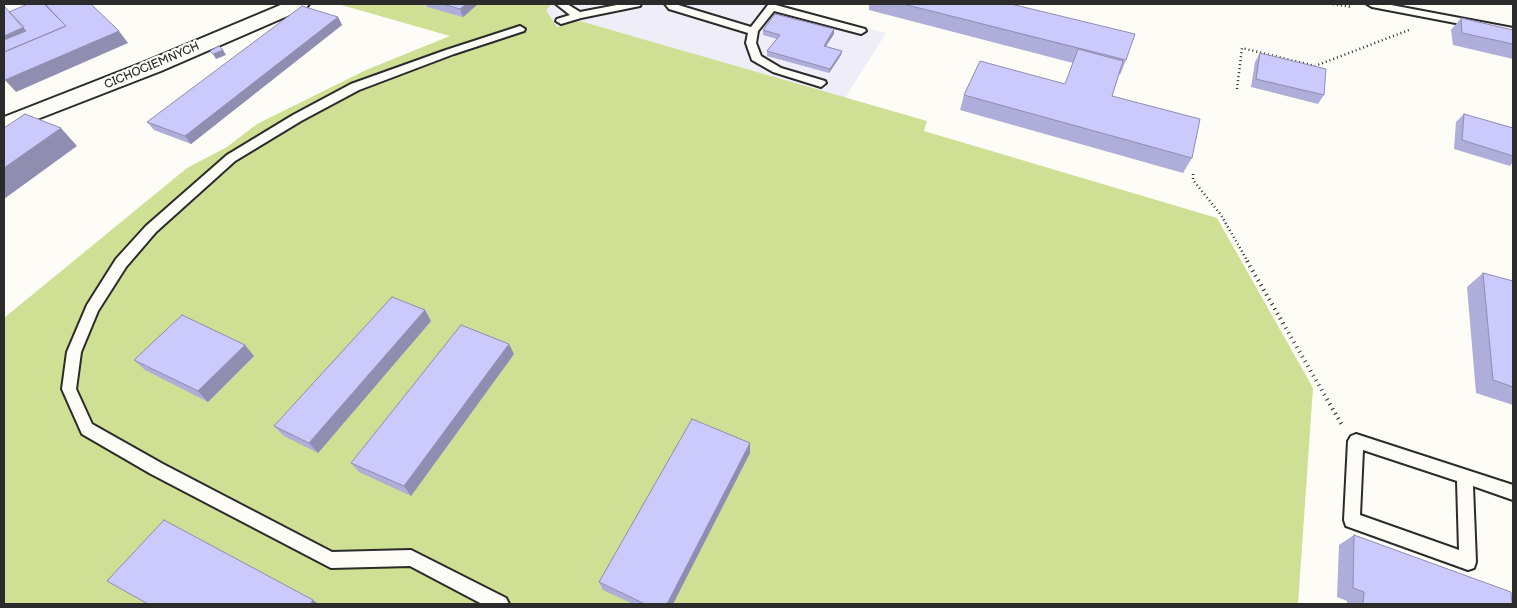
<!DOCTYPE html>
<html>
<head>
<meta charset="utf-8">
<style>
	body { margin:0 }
	#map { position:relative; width:1517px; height:608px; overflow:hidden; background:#fdfcf7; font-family:"Balsamiq Sans",sans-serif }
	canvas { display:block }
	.frame { position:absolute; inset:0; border:5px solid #2b2b2b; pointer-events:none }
</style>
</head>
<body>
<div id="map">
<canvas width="1517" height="608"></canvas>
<div class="frame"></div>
</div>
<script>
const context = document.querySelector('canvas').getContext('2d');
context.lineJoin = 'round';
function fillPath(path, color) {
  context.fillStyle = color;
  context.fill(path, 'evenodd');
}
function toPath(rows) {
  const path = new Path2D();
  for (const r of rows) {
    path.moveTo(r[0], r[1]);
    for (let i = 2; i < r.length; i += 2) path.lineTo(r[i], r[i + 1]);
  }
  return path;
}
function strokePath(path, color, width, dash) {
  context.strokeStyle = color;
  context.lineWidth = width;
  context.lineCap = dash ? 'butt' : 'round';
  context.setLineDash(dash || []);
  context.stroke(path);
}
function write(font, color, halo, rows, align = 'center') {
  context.font = font + ' "Balsamiq Sans",sans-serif';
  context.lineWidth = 4.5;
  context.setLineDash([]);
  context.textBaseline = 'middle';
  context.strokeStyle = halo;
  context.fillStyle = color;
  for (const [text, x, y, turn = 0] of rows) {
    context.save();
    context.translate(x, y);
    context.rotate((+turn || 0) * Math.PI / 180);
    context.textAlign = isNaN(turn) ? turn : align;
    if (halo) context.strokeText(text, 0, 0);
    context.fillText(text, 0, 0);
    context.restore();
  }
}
const built = toPath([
	[553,4,582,4,584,6,596,4,777,4,886,33,845,98,580,21,557,28,546,10]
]);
const green = toPath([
	[338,4,552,4,546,10,557,27,580,21,927,121,924,131,1217,218,1313,388,1298,604,4,604,4,318,187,168,227,147,257,124,366,70,450,36]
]);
const pathFar1 = toPath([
	[1333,4,1352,7],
	[1237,89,1242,48,1315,66,1409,30],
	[1193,174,1193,180,1221,215,1248,262]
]);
const path = toPath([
	[1247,261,1342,425]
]);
const lane = toPath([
	[556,4,567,4,580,12,622,4,641,4,640,6,581,18,561,24,556,21,557,19,570,15,556,4],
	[665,4,675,4,751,27,768,5,772,4,865,29,866,31,861,34,774,11,758,31,756,43,761,56,781,68,825,81,826,83,821,87,773,72,752,60,746,43,748,33,669,9,665,4],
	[1367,4,1386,4,1513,28,1513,34,1372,7,1367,4],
	[520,26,525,29,524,31,454,54,359,90,301,121,235,161,156,232,126,267,98,311,81,352,76,389,92,424,163,464,332,552,411,550,506,598,509,604,482,604,410,566,331,568,151,474,82,434,62,389,67,352,87,305,116,259,146,226,227,155,293,115,351,84,446,50,520,26],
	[1356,434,1513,485,1513,500,1473,486,1476,562,1474,568,1468,570,1346,526,1344,520,1348,441,1351,436,1356,434],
	[1363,450,1457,481,1459,550,1360,515,1363,450]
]);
const street = toPath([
	[283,4,309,4,306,8,161,71,4,132,4,117,147,61,283,4]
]);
const wall = toPath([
	[426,4,478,4,463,17,427,7],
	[869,4,1011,4,1126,60,1120,75,1119,74,1112,96,1192,158,1183,173,960,110,964,95,1065,84,1073,63,869,10],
	[338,17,342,25,191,144,154,130,147,122],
	[1461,18,1513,30,1513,59,1453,45,1451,30],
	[763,30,834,34,826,46,842,51,841,55,829,73,767,56,767,51,777,39,763,35],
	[1260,53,1324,95,1318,104,1251,87,1255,62],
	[1464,114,1513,128,1513,162,1510,166,1454,149,1456,122],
	[1483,273,1513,281,1513,405,1476,393,1467,287],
	[425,310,431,321,318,453,284,436,274,426],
	[514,354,411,496,359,472,351,463],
	[254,356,208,402,145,370,134,360],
	[750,443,750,453,673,604,633,604,603,590,599,582],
	[1354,535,1512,604,1347,604,1347,601,1337,597,1339,545]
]);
const shadedWall = toPath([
	[466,4,478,4,463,17,460,9],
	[338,17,342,25,191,144,185,136],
	[24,27,33,39,4,52,4,36],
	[834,29,834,34,823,50,824,46],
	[119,31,128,43,16,92,5,80],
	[223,50,226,55,216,59,213,54],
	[842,51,841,55,829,73,830,69],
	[61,128,77,146,4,199,4,168],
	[425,310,431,321,318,453,309,443],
	[509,344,514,354,411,496,404,486],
	[245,345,254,356,208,402,198,391],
	[750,443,750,453,673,604,667,604],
	[313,600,318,604,310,604]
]);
const building = toPath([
	[28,4,44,4,66,26,4,52,4,40,26,31,9,12,28,4],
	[45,4,91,4,119,31,5,80,4,79,4,52,66,26,45,4],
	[443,4,466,4,460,9,443,4],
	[903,4,1011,4,1135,34,1126,60,903,4],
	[4,6,24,27,4,36,4,6],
	[302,6,338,17,185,136,147,122,302,6],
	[775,14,834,29,824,46,842,51,830,69,767,51,780,35,763,30,775,14],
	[1461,18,1513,30,1513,44,1462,33,1461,18],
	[219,46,223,50,213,54,210,51,219,46],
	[1078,49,1123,61,1112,96,1200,119,1192,158,964,95,980,61,1065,84,1078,49],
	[1260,53,1326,69,1324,95,1256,79,1260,53],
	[25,114,61,128,4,168,4,128,25,114],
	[1464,114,1513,128,1513,156,1462,140,1464,114],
	[1483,273,1513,281,1513,387,1493,380,1483,273],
	[392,297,425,310,309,443,274,426,392,297],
	[182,315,245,345,198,391,134,360,182,315],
	[461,325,509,344,404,486,351,463,461,325],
	[692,419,750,443,667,604,645,604,599,582,692,419],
	[164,520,313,600,310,604,148,604,107,581,164,520],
	[1354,535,1511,592,1512,604,1363,604,1364,592,1353,588,1354,535]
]);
const farStreetnames = [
	["CICHOCIEMNYCH",152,66,-23]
];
fillPath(built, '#eeedf8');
fillPath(green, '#cfdf93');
strokePath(lane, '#2b2b2b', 4);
strokePath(street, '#2b2b2b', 4);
strokePath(pathFar1, '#2b2b2b', 2.5, [1, 3]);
strokePath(path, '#2b2b2b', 4, [1, 4.5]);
fillPath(lane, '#fdfcf7');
fillPath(street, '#fdfcf7');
fillPath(wall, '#afadd9');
fillPath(shadedWall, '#8f8db0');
fillPath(building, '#ccc9fc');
strokePath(building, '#8f8db0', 1);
write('12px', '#2b2b2b', '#fdfcf7', farStreetnames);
</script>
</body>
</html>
